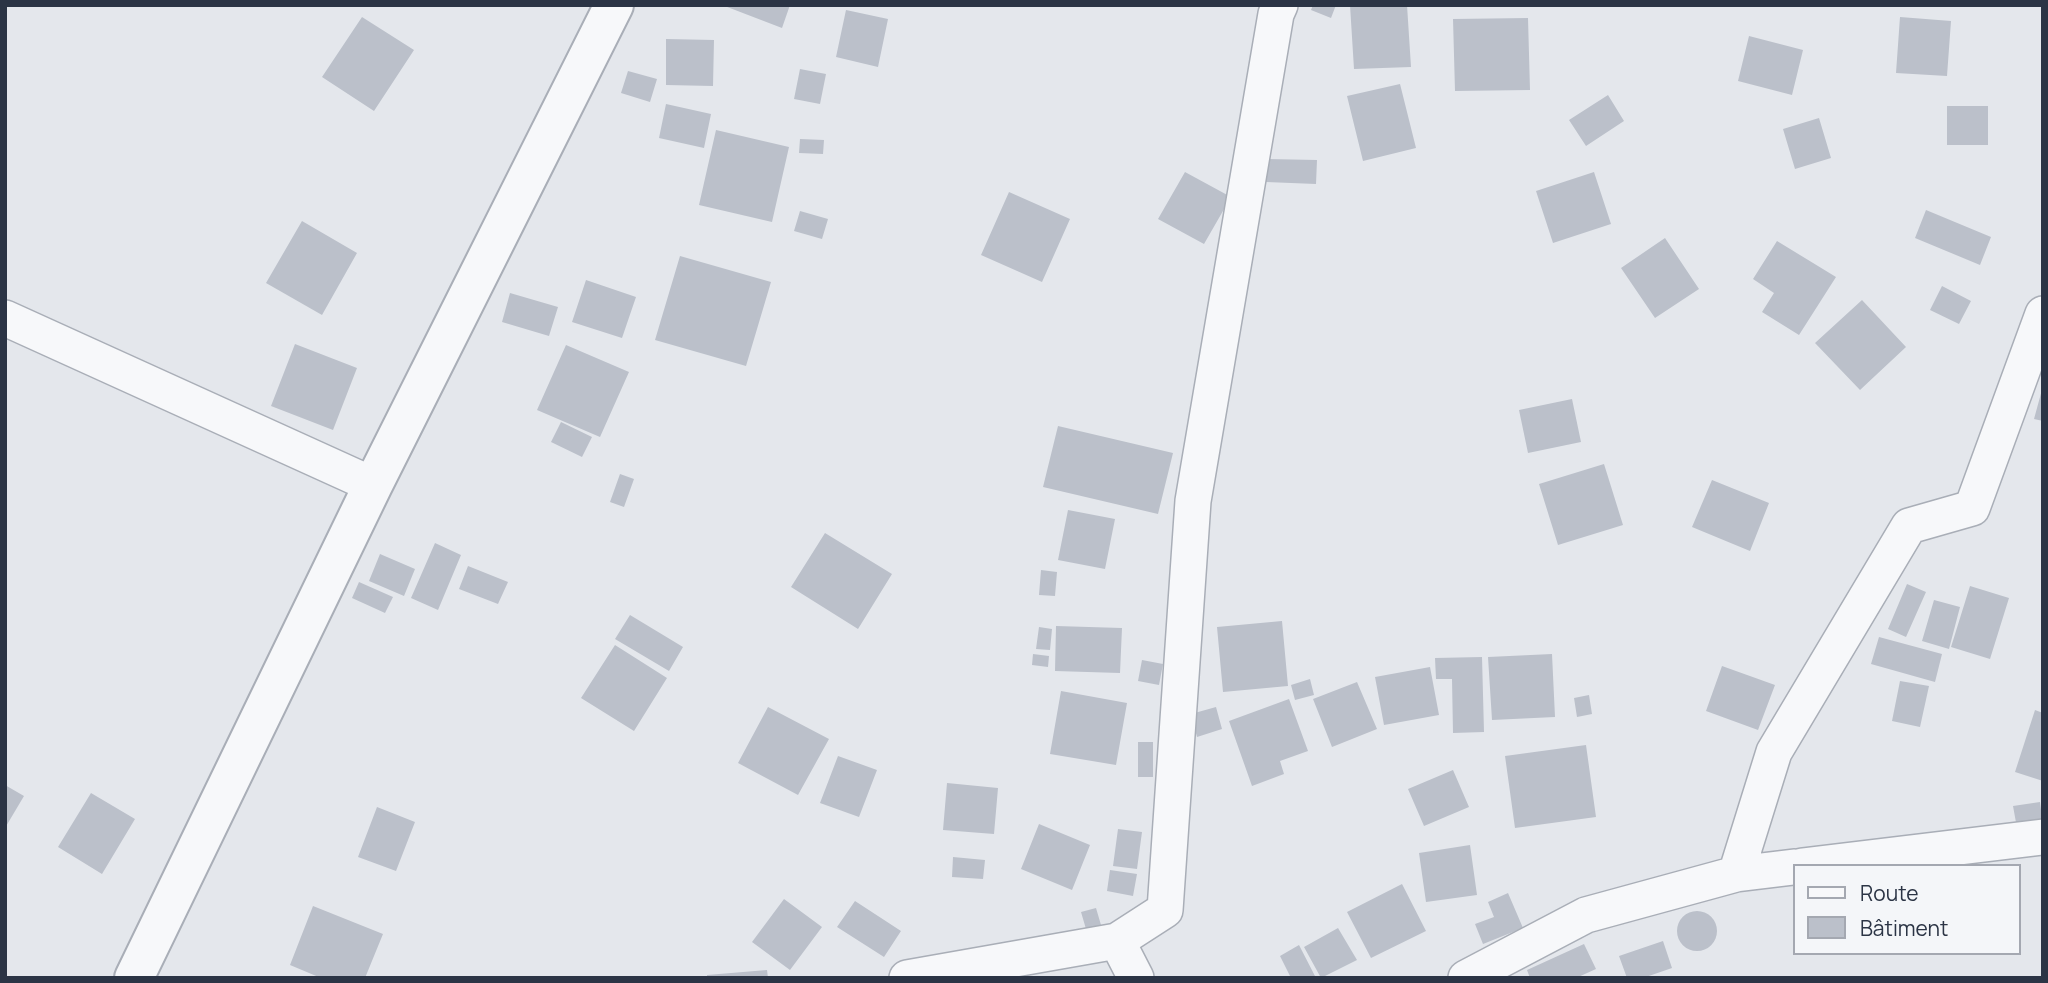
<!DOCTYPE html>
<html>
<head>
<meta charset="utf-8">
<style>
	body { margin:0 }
	#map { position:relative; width:2048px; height:983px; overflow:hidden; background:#e4e7ec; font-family:Manrope,sans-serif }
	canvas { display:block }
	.frame { position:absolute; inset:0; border:7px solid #2b3445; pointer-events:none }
	.legend { position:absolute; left:1793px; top:864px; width:228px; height:91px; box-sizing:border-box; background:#f4f6f9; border:2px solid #a4a8b1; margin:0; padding:9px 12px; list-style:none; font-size:21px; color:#2b3445 }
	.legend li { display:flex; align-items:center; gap:14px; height:35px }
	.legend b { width:35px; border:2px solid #a4a8b1 }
</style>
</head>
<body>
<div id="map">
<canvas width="2048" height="983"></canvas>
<div class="frame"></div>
<ul class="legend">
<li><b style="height:9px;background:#f7f8fa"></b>Route</li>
<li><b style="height:19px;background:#bbc0ca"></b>Bâtiment</li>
</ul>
</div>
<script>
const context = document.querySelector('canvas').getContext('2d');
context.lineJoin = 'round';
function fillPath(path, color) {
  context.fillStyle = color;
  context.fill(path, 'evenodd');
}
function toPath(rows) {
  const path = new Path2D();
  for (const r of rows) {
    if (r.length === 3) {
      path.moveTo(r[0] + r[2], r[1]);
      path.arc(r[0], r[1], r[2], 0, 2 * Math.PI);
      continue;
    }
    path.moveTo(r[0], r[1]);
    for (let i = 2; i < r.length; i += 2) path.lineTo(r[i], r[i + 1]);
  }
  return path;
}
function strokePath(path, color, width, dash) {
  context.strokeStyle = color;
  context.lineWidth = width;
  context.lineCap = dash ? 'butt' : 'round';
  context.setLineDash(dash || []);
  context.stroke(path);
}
const building = toPath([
	[722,5,790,5,782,28],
	[1313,5,1336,5,1331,18,1311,10],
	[1350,5,1407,5,1411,67,1354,69],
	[846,10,888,19,878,67,836,57],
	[362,17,414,50,374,111,322,77],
	[1900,17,1951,21,1947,76,1896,73],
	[1528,18,1530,90,1455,91,1453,19],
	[1749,36,1803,50,1792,95,1738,81],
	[666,39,714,40,713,86,666,85],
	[800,69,826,74,820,104,794,99],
	[628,71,657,79,650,102,621,93],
	[1400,84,1416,148,1363,161,1347,96],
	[1608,95,1624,121,1586,146,1569,120],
	[666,104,711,114,704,148,659,138],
	[1947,106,1988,106,1988,145,1947,145],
	[1819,118,1831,158,1795,169,1783,129],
	[716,130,789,147,772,222,699,205],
	[800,139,824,140,823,154,799,153],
	[1267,159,1317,160,1316,184,1266,182],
	[1185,172,1231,197,1204,244,1158,219],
	[1594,172,1611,224,1553,243,1536,191],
	[1009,192,1070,219,1042,282,981,255],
	[1926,210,1991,237,1980,265,1915,238],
	[800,211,828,219,822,239,794,231],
	[302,221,357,253,322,315,266,283],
	[1665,238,1699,289,1655,318,1621,268],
	[1777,241,1836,277,1799,335,1762,312,1774,293,1753,279],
	[680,256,771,282,746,366,655,340],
	[586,280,636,297,622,338,572,322],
	[1942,286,1971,301,1959,324,1930,310],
	[510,293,558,307,549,336,502,322],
	[1862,300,1906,347,1860,390,1815,343],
	[295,344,357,368,333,430,271,406],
	[566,345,629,372,600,437,537,410],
	[2043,386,2043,421,2034,419],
	[1572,399,1581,442,1528,453,1519,410],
	[561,422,592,437,582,457,551,442],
	[1058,426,1173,453,1158,514,1043,487],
	[1604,464,1623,525,1558,545,1539,484],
	[620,474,634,479,624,507,610,502],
	[1712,480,1769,503,1750,551,1692,527],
	[1068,510,1115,519,1105,569,1058,560],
	[825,533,892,574,858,629,791,587],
	[435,543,461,555,438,610,411,598],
	[380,554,415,569,404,596,369,581],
	[468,566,508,582,498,604,459,589],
	[1041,570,1057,572,1055,596,1039,595],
	[359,582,393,597,385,613,352,598],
	[1907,584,1926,592,1906,637,1888,629],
	[1970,586,2009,598,1990,659,1951,647],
	[1934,600,1960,607,1949,649,1922,641],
	[630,615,683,647,669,671,615,639],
	[1282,621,1288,686,1223,692,1217,627],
	[1056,626,1122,628,1120,673,1055,671],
	[1039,627,1052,629,1050,650,1036,649],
	[1879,637,1942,654,1935,682,1871,664],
	[615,645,667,678,634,731,581,698],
	[1033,654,1049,656,1048,667,1032,665],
	[1552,654,1555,717,1492,720,1488,657],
	[1482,657,1484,732,1453,733,1452,679,1436,679,1435,658],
	[1142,660,1163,664,1159,685,1138,681],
	[1722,666,1775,685,1758,730,1706,711],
	[1430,667,1439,715,1384,725,1375,677],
	[1310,679,1314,695,1295,700,1291,685],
	[1900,681,1929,686,1920,727,1892,721],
	[1357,682,1377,729,1332,747,1313,699],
	[1061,691,1127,703,1116,765,1050,754],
	[1589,695,1592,714,1577,717,1574,698],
	[1289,699,1308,751,1280,761,1284,774,1252,786,1229,721],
	[768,707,829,739,798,795,738,763],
	[1216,707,1222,729,1197,737,1191,714],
	[2035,710,2043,713,2043,781,2015,772],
	[1138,742,1153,742,1153,777,1138,777],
	[1586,745,1596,817,1515,828,1505,756],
	[838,756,877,770,859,817,820,803],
	[1453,770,1469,807,1424,826,1408,789],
	[947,783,998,788,994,834,943,830],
	[5,785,24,796,5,828],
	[91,793,135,819,102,874,58,847],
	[2040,802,2043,824,2017,828,2013,806],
	[377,807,415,822,396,871,358,857],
	[1039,824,1090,845,1072,890,1021,869],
	[1118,829,1142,832,1137,869,1113,866],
	[1470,845,1477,895,1426,902,1419,853],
	[953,857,985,860,983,879,952,877],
	[1110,870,1137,874,1133,896,1107,891],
	[1402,884,1426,931,1371,958,1347,912],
	[1508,893,1523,928,1483,944,1475,924,1494,917,1488,902],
	[784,899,822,927,790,970,752,942],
	[855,901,901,931,884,957,837,927],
	[313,906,383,934,365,978,321,978,290,965],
	[1096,908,1101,925,1086,929,1081,912],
	[1697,931,20],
	[1338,928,1357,960,1321,978,1304,947],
	[1663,941,1672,968,1643,978,1627,978,1619,956],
	[1584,944,1596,969,1576,978,1530,978,1527,970],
	[1299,945,1316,978,1291,978,1280,956],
	[767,970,768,978,707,978,707,975]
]);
const minor = toPath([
	[5,318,373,485],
	[1802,866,2043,837],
	[1736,874,1774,752,1909,526,1972,508,2043,314],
	[1117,941,1136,978],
	[907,978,1117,941,1165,910,1193,501,1276,14,1280,5],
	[1466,978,1586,915,1736,874,1794,867]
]);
const tertiary = toPath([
	[134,978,373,485,614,5]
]);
fillPath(building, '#bbc0ca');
strokePath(minor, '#a9aeb7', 38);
strokePath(tertiary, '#a9aeb7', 42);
strokePath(minor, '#f7f8fa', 35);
strokePath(tertiary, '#f7f8fa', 38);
</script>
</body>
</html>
